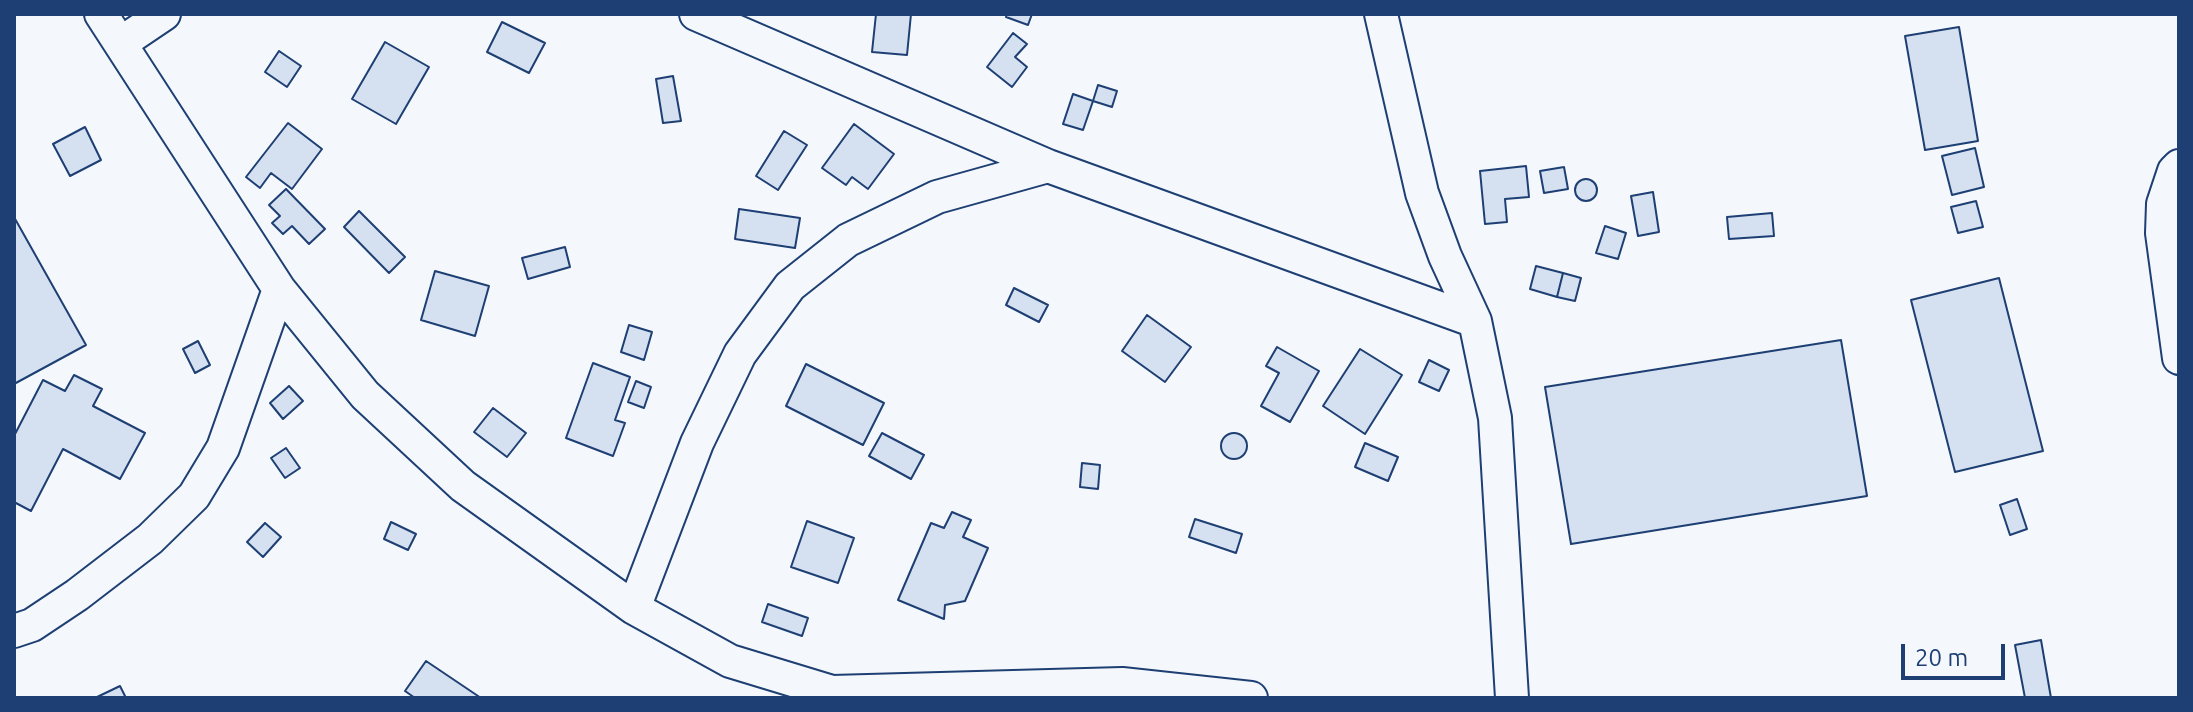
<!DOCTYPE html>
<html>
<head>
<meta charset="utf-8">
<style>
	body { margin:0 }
	#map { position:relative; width:2193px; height:712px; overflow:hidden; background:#f4f7fb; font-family:Ubuntu,sans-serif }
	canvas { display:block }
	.frame { position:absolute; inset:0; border:16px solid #1d3f73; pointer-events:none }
	.scale { position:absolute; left:1901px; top:644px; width:104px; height:36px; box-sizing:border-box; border:4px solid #1d3f73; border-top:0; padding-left:10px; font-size:24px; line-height:28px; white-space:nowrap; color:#1d3f73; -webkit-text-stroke:6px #f4f7fb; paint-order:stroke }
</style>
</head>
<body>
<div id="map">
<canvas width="2193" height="712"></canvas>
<div class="frame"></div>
<div class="scale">20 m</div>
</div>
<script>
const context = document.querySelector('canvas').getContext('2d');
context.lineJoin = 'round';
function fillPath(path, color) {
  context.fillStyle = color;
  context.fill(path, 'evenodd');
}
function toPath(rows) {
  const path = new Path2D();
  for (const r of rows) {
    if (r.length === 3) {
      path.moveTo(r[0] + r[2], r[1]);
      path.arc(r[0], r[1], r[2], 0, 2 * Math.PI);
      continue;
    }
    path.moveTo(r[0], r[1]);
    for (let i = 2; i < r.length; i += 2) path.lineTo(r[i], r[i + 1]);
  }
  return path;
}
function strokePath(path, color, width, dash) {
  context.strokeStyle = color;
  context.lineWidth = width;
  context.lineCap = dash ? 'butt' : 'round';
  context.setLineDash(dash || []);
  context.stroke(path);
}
const building = toPath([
	[876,14,911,14,907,55,872,52,876,14],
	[1007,14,1032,14,1028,25,1006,17,1007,14],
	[502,22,545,43,529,73,487,52,502,22],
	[1959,27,1978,141,1925,150,1905,36,1959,27],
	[1013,33,1027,44,1015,57,1027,67,1012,87,987,67,1013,33],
	[385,42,429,67,396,124,352,99,385,42],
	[279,51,301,66,287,87,265,72,279,51],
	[673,76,681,121,663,123,656,79,673,76],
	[1098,85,1117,91,1112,107,1093,101,1098,85],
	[1073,94,1093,101,1083,130,1063,124,1073,94],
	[288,123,322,149,292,189,271,173,260,188,246,177,288,123],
	[854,124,894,154,868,189,852,177,846,185,822,168,854,124],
	[85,127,101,160,70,176,53,144,85,127],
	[784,131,807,145,778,190,756,176,784,131],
	[1975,148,1984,187,1952,195,1942,156,1975,148],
	[1526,166,1529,197,1505,199,1507,222,1485,224,1480,171,1526,166],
	[1564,167,1568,189,1544,193,1540,171,1564,167],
	[1586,190,11],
	[286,189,325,229,309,244,292,226,283,234,272,223,280,216,269,205,286,189],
	[1653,192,1659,232,1638,236,1631,196,1653,192],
	[1976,201,1983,227,1958,233,1951,207,1976,201],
	[739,209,800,218,795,248,735,239,739,209],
	[359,211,405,257,389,273,344,227,359,211],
	[1772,213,1774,236,1729,239,1727,217,1772,213],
	[14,217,86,345,14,384,14,217],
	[1605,226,1626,233,1618,259,1596,253,1605,226],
	[565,247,570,267,528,279,522,258,565,247],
	[1536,266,1563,273,1557,297,1530,289,1536,266],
	[435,271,489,286,475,336,421,320,435,271],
	[1563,273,1581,278,1575,301,1557,297,1563,273],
	[1999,278,2043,451,1955,472,1911,300,1999,278],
	[1014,288,1048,305,1039,322,1006,305,1014,288],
	[1147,315,1191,347,1165,382,1122,351,1147,315],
	[629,325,652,332,644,360,621,352,629,325],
	[1841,340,1867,496,1571,544,1545,387,1841,340],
	[198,341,210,365,195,373,183,349,198,341],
	[1277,347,1319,371,1290,422,1261,406,1279,373,1266,366,1277,347],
	[1360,349,1402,375,1365,434,1323,406,1360,349],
	[1429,360,1449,370,1439,391,1419,382,1429,360],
	[593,363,630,377,615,420,625,423,613,456,566,438,593,363],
	[806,364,884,403,863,445,786,406,806,364],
	[74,375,102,389,93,406,145,433,120,479,63,449,31,511,14,502,14,436,43,380,65,391,74,375],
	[636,381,651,387,644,408,628,402,636,381],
	[289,386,303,401,283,419,270,403,289,386],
	[493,408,526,433,507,457,474,432,493,408],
	[882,433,924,455,911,479,869,456,882,433],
	[1234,446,13],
	[1365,443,1398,457,1388,481,1355,467,1365,443],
	[286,448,300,468,285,478,271,458,286,448],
	[1082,463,1100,465,1098,489,1080,487,1082,463],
	[2017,499,2027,529,2010,535,2000,505,2017,499],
	[952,512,971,520,963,537,988,548,965,601,945,605,944,619,898,600,931,523,944,528,952,512],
	[1195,519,1242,534,1236,553,1189,537,1195,519],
	[807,521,854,538,838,583,791,567,807,521],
	[391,522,416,534,408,550,384,539,391,522],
	[265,523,281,537,263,557,247,542,265,523],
	[768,604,808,618,802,636,762,622,768,604],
	[2041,640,2051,698,2025,698,2015,645,2041,640],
	[426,661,481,698,415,698,405,691,426,661],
	[120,686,126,698,95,698,120,686]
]);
const minor = toPath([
	[101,14,279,289,365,395,463,486,634,608,730,661,832,692,1122,684,1251,698],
	[696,14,1048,166,1475,321],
	[1381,14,1422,193,1445,256,1475,321,1495,418,1512,698],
	[121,43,164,14],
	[2179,166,2174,171,2163,204,2162,233,2179,358],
	[634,608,697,443,740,354,790,286,848,240,937,197,1048,166],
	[14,631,32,625,77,595,150,539,194,496,223,448,279,289]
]);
fillPath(building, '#d5e0f0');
strokePath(building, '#1d3f73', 2);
strokePath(minor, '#1d3f73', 36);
strokePath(minor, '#f4f7fb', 32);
</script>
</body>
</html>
